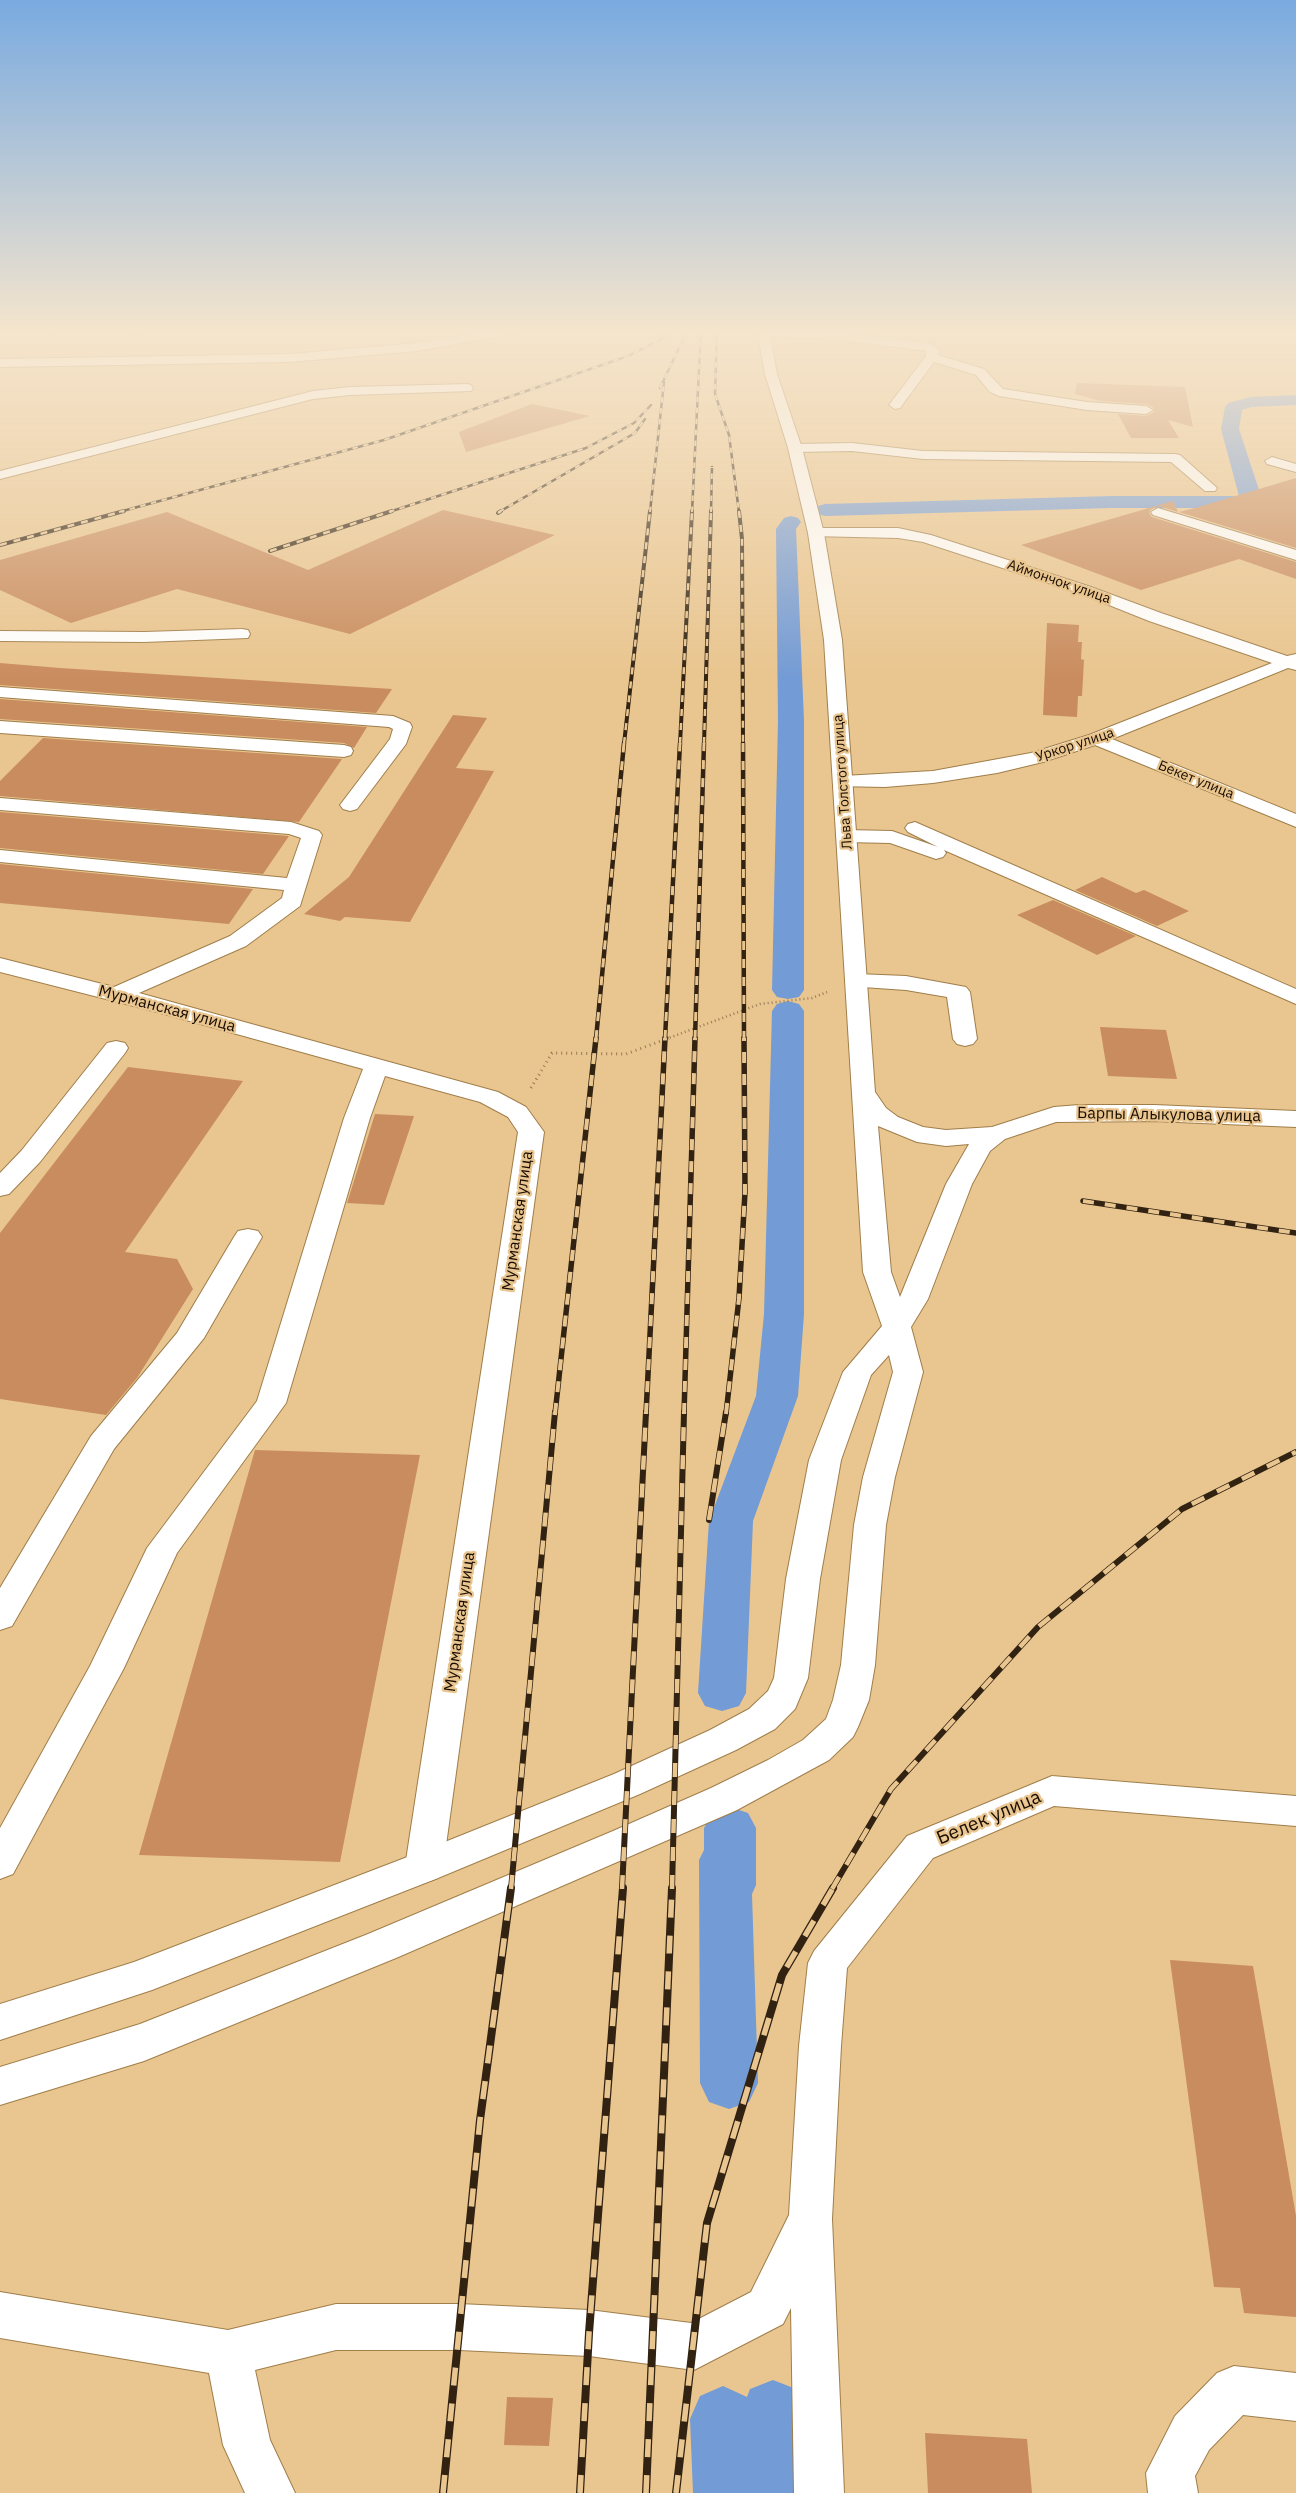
<!DOCTYPE html>
<html>
<head>
<meta charset="utf-8">
<style>
	body { margin:0 }
	canvas { display:block; background:#e9c58f }
</style>
</head>
<body>
<canvas width="1296" height="2493"></canvas>
<script>
const context = document.querySelector('canvas').getContext('2d');
context.lineJoin = 'round';
function toPath(rows) {
  const path = new Path2D();
  for (const r of rows) {
    path.moveTo(r[0], r[1]);
    for (let i = 2; i < r.length; i += 2) path.lineTo(r[i], r[i + 1]);
  }
  return path;
}
function fillPath(path, color) {
  context.fillStyle = color;
  context.fill(path, 'evenodd');
}
function strokePath(path, color, width, dash) {
  context.strokeStyle = color;
  context.lineWidth = width;
  context.lineCap = dash ? 'butt' : 'round';
  context.setLineDash(dash || []);
  context.stroke(path);
}
function write(font, color, halo, rows, align = 'center') {
  context.font = font + ' "IBM Plex Sans",sans-serif';
  context.lineWidth = 4.5;
  context.setLineDash([]);
  context.textBaseline = 'middle';
  context.strokeStyle = halo;
  context.fillStyle = color;
  for (const [text, x, y, turn = 0] of rows) {
    context.save();
    context.translate(x, y);
    context.rotate((+turn || 0) * Math.PI / 180);
    context.textAlign = isNaN(turn) ? turn : align;
    if (halo) context.strokeText(text, 0, 0);
    context.fillText(text, 0, 0);
    context.restore();
  }
}
const canal = toPath([
	[1296,395,1296,405,1252,407,1242,410,1239,429,1259,490,1259,499,1256,503,1243,508,1112,508,825,516,818,514,815,510,818,506,825,504,1112,496,1239,496,1221,429,1225,407,1228,403,1251,397,1296,395],
	[791,516,798,518,801,522,796,529,804,721,804,990,799,997,788,999,777,997,772,990,778,721,776,529,784,518,791,516],
	[788,1001,799,1004,804,1011,804,1314,798,1396,753,1521,746,1693,739,1706,722,1711,705,1706,698,1693,709,1521,756,1396,764,1314,772,1011,777,1004,788,1001],
	[730,1807,748,1813,756,1828,756,1885,752,1894,758,2083,749,2102,729,2109,709,2102,700,2083,699,1860,704,1850,704,1828,712,1813,730,1807],
	[773,2380,796,2389,805,2412,801,2493,693,2493,690,2419,700,2396,723,2386,747,2397,750,2389,773,2380]
]);
const building = toPath([
	[1077,383,1185,387,1193,427,1168,420,1179,438,1131,438,1118,414,1146,416,1154,412,1154,408,1146,404,1101,401,1075,394],
	[532,404,590,416,466,452,459,432],
	[1296,478,1296,548,1179,512,1195,508],
	[1173,501,1178,512,1159,506,1150,510,1149,513,1152,517,1296,562,1296,579,1239,559,1141,590,1021,545],
	[443,510,555,535,350,634,177,589,71,623,0,590,0,560,167,512,308,570],
	[1047,623,1079,625,1078,642,1082,642,1081,659,1084,660,1082,696,1078,696,1077,717,1043,715],
	[0,663,60,668,392,689,376,713,0,685],
	[0,699,367,727,354,748,344,743,0,719],
	[453,715,487,718,456,768,494,771,410,922,345,917,340,921,304,914,349,877],
	[43,738,342,759,299,822,0,796,0,781],
	[0,812,289,836,263,874,0,848],
	[0,864,253,889,229,924,0,903],
	[1102,877,1136,893,1144,890,1189,911,1157,926,1075,890],
	[1053,900,1136,936,1097,955,1017,915],
	[1100,1027,1166,1030,1177,1079,1108,1076],
	[128,1067,243,1081,125,1252,177,1259,193,1289,137,1378,106,1415,0,1399,0,1233],
	[375,1114,414,1116,384,1205,347,1203],
	[255,1450,420,1455,340,1862,139,1855],
	[1170,1960,1253,1966,1296,2216,1296,2317,1244,2313,1240,2288,1214,2287],
	[507,2397,553,2398,549,2446,504,2445],
	[925,2433,1027,2439,1032,2493,928,2493]
]);
const pathFar1 = toPath([
	[666,1039,760,1004,812,998,827,992]
]);
const path = toPath([
	[531,1088,552,1053,626,1054,669,1038]
]);
const minor = toPath([
	[502,329,529,329,523,332,417,351,290,362,0,367,0,359,290,354,417,343,502,329],
	[764,330,833,331,930,344,938,349,940,352,938,355,984,369,1003,389,1087,402,1146,406,1153,410,1146,414,1087,410,999,396,990,392,976,375,934,362,900,408,895,409,889,405,926,356,926,351,833,339,760,336,760,332,764,330],
	[467,384,471,385,473,388,471,391,350,395,313,399,0,479,0,471,313,391,350,387,467,384],
	[852,443,923,451,1175,454,1180,455,1217,488,1215,491,1205,491,1171,462,923,459,852,451,795,452,788,448,795,444,852,443],
	[1272,457,1296,464,1296,472,1267,464,1265,461,1272,457],
	[1158,508,1296,550,1296,560,1153,515,1151,512,1158,508],
	[816,528,898,528,931,535,1091,587,1161,613,1287,656,1296,654,1296,670,1288,668,1112,739,1296,814,1296,827,1095,745,1043,762,997,773,933,783,885,787,836,786,833,782,836,778,843,776,933,771,1031,753,1089,735,1272,663,1149,621,1079,593,923,542,898,538,811,536,808,533,811,530,816,528],
	[242,629,248,630,250,634,248,638,144,642,0,641,0,631,144,632,242,629],
	[0,687,393,716,410,723,412,727,406,744,357,809,350,811,343,809,340,805,390,739,393,729,389,727,0,697,0,687],
	[0,721,344,745,351,747,353,751,351,755,344,757,0,733,0,721],
	[0,798,291,822,319,831,322,835,300,906,246,946,139,993,498,1092,526,1107,544,1132,443,1867,438,1878,424,1883,410,1878,405,1867,518,1132,508,1117,480,1102,385,1076,370,1118,286,1403,177,1553,124,1668,13,1874,0,1879,0,1828,90,1666,147,1548,257,1401,344,1118,363,1069,157,1012,0,972,0,958,114,987,230,936,282,898,284,890,0,862,0,850,287,878,301,838,289,834,0,810,0,798],
	[915,822,1296,989,1296,1004,944,850,946,853,943,857,936,859,890,843,846,842,839,840,836,836,839,832,846,830,892,831,938,847,908,832,905,828,908,824,915,822],
	[856,974,906,976,966,987,970,992,977,1039,973,1044,965,1046,957,1044,953,1039,947,997,906,990,848,986,845,981,848,976,856,974],
	[116,1041,125,1043,128,1048,125,1053,40,1162,9,1194,0,1196,0,1173,22,1150,107,1043,116,1041],
	[248,1229,258,1231,262,1237,204,1338,114,1449,12,1626,0,1630,0,1588,91,1436,177,1333,234,1237,238,1231,248,1229],
	[1052,1776,1296,1796,1296,1826,1054,1806,933,1858,847,1968,841,2046,832,2219,844,2493,794,2493,791,2308,783,2324,694,2370,589,2356,459,2350,336,2350,255,2370,270,2440,295,2493,245,2493,223,2445,209,2373,0,2338,0,2292,228,2330,336,2304,459,2304,589,2310,691,2323,751,2292,789,2215,799,2046,808,1963,814,1951,907,1836,1052,1776],
	[1234,2366,1296,2373,1296,2421,1243,2415,1209,2450,1195,2476,1198,2493,1148,2493,1146,2473,1175,2416,1217,2373,1234,2366]
]);
const major = toPath([
	[757,329,769,329,777,374,802,448,824,533,842,640,875,1092,886,1108,898,1117,923,1127,946,1130,992,1127,1054,1107,1079,1105,1154,1105,1296,1111,1296,1127,1154,1121,1056,1122,1005,1139,990,1151,972,1184,928,1299,911,1327,923,1372,895,1477,886,1525,875,1665,869,1700,858,1727,853,1737,829,1760,737,1810,396,1958,144,2061,0,2105,0,2067,140,2024,368,1934,613,1831,711,1788,768,1760,803,1740,826,1719,833,1700,841,1665,854,1525,863,1477,893,1372,889,1355,871,1375,841,1460,820,1579,808,1678,795,1709,775,1729,736,1750,640,1794,438,1878,152,1990,0,2040,0,2004,134,1962,410,1856,614,1774,710,1730,749,1709,768,1691,774,1678,786,1579,809,1460,843,1372,882,1326,863,1272,824,640,808,533,788,448,765,374,757,329],
	[878,1126,917,1142,946,1146,969,1144,946,1184,900,1297,891,1272,878,1126]
]);
const railFar5 = toPath([
	[717,329,715,394,729,435,739,512],
	[50,334,55,329],
	[135,335,140,329],
	[660,388,688,329],
	[119,512,384,440,628,356,660,340,673,329],
	[389,512,586,448,634,423,651,405],
	[499,512,635,433,645,419],
	[650,512,664,382],
	[692,512,701,329],
	[711,512,712,467]
]);
const railFar4 = toPath([
	[739,511,742,539,743,744],
	[498,513,501,511],
	[0,545,124,511],
	[270,551,392,511],
	[624,744,650,511],
	[680,744,692,511],
	[704,744,711,511]
]);
const railFar3 = toPath([
	[743,743,744,1039],
	[596,1039,624,743],
	[665,1039,680,743],
	[695,1039,704,743]
]);
const railFar2 = toPath([
	[1083,1201,1296,1233],
	[555,1414,596,1038],
	[646,1414,665,1038],
	[684,1414,695,1038],
	[726,1414,739,1298,745,1192,744,1038]
]);
const railFar1 = toPath([
	[709,1520,726,1412],
	[511,1889,555,1412],
	[622,1889,646,1412],
	[672,1889,684,1412],
	[832,1889,891,1789,1038,1627,1182,1509,1296,1452]
]);
const rail = toPath([
	[443,2493,480,2120,511,1888],
	[580,2493,589,2333,623,1888],
	[646,2493,672,1888],
	[676,2493,707,2223,782,1975,833,1888]
]);
const farStreetnames = [
	["Аймончок улица",1059,582,19],
	["Уркор улица",1075,745,-18],
	["Бекет улица",1196,780,22],
	["Льва Толстого улица",843,782,-94]
];
const streetNames = [
	["Мурманская улица",167,1009,15],
	["Барпы Алыкулова улица",1169,1115,1],
	["Мурманская улица",518,1221,-82],
	["Мурманская улица",460,1622,-82]
];
const nearStreetnames = [
	["Белек улица",989,1818,-23]
];
fillPath(canal, '#739bd5');
fillPath(building, '#c98c5e');
strokePath(minor, '#a07e4a', 2);
strokePath(major, '#a07e4a', 2);
strokePath(pathFar1, '#957b56', 2.5, [1, 3]);
strokePath(path, '#957b56', 3, [1, 4]);
fillPath(minor, '#fff');
fillPath(major, '#fff');
strokePath(railFar5, '#312211', 2.5);
strokePath(railFar4, '#312211', 4);
strokePath(railFar3, '#312211', 4.5);
strokePath(railFar2, '#312211', 5.5);
strokePath(railFar1, '#312211', 6);
strokePath(rail, '#312211', 8);
strokePath(railFar5, '#e9c58f', 2, [5.5]);
strokePath(railFar4, '#e9c58f', 2.5, [7]);
strokePath(railFar3, '#e9c58f', 3, [9]);
strokePath(railFar2, '#e9c58f', 4, [11]);
strokePath(railFar1, '#e9c58f', 4.5, [14]);
strokePath(rail, '#e9c58f', 5.5, [18]);
const sky = context.createLinearGradient(0, 0, 0, 678);
sky.addColorStop(0, '#79aae0');
sky.addColorStop(0.49, '#f5e5cd');
sky.addColorStop(1, '#f5e5cd00');
context.fillStyle = sky;
context.fillRect(0, 0, 1296, 678);
write('14px', '#180c00', '#e9c58f', farStreetnames);
write('16px', '#180c00', '#e9c58f', streetNames);
write('19px', '#180c00', '#e9c58f', nearStreetnames);
</script>
</body>
</html>
